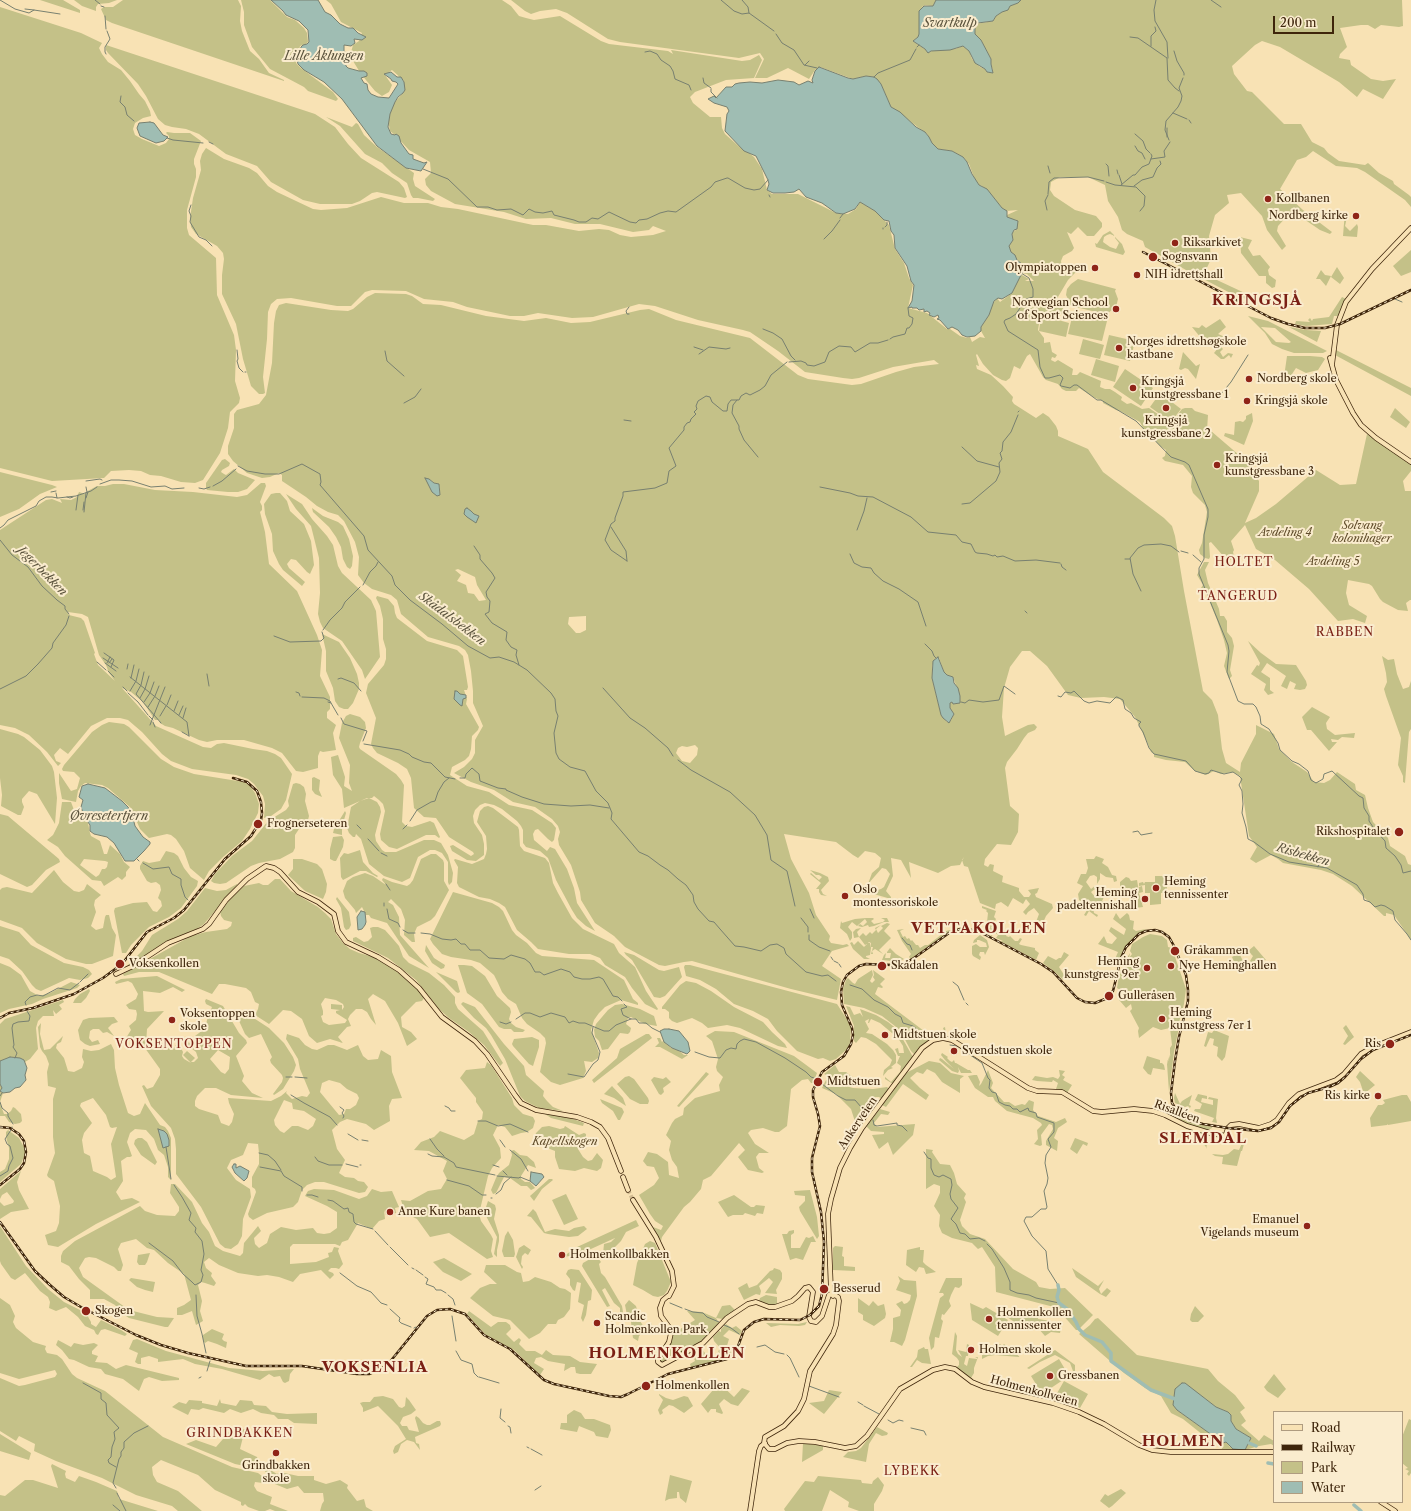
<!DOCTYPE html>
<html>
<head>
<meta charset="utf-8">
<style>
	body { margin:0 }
	#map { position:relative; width:1411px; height:1511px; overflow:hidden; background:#f8e2b4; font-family:"Libre Caslon Text",serif }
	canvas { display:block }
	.legend { position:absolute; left:1273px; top:1411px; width:130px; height:92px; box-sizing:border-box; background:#faecce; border:1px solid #af9c80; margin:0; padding:5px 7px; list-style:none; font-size:12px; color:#3e250b }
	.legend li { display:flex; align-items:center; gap:8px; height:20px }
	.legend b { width:20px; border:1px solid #af9c80 }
	.scale { position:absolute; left:1273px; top:16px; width:61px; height:18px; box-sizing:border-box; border:2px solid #3e250b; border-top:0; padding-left:5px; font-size:12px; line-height:14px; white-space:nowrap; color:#3e250b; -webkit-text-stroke:3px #faecce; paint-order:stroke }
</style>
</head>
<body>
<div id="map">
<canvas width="1411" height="1511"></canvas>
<ul class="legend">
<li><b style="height:5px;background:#f8e2b4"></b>Road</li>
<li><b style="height:5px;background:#3e250b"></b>Railway</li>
<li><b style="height:11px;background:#c4c188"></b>Park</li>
<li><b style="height:11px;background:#9fbdb3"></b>Water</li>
</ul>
<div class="scale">200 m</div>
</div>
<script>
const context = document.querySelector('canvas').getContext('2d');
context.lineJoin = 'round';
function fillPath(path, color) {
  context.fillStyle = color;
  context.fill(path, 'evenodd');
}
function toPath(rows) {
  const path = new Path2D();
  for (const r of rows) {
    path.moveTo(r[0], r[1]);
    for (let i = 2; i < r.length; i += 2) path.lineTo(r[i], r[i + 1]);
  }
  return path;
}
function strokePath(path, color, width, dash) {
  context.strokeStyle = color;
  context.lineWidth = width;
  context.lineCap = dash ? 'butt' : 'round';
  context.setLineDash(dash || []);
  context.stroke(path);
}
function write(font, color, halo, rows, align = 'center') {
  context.font = font + ' "Libre Caslon Text",serif';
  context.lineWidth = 4;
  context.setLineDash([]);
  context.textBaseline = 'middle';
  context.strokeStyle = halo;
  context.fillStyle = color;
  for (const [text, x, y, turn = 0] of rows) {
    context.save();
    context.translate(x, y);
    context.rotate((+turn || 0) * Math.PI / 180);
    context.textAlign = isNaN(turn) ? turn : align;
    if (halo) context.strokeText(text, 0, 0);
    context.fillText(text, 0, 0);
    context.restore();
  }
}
const green = toPath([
	[40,0,63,0,80,10,80,13],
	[74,0,117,0,109,3,98,4,96,7,96,11,82,6],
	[123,0,238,0,241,6,240,21,242,31,250,51,259,59,269,73,284,80,284,81,112,23,106,20,101,9,104,7,113,7],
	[241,0,270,0,287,17,295,20,304,28,307,33,308,42,306,44,300,46,296,63,301,68,333,92,338,99,336,101,308,91,304,87,270,69,252,47,244,25,244,12],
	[326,0,502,0,511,6,519,16,526,18,534,20,560,16,601,41,609,44,668,51,673,54,671,50,742,61,750,60,759,55,762,60,754,78,726,80,695,92,690,97,693,103,710,117,721,117,722,128,725,134,744,151,748,152,754,157,762,169,767,190,772,194,798,194,836,213,848,214,856,209,860,202,875,211,889,225,895,249,904,263,909,278,913,285,908,308,927,313,947,329,950,329,960,336,967,338,970,337,972,342,980,337,985,338,981,331,981,327,989,315,992,305,997,298,1000,302,1012,293,1020,274,1029,279,1025,281,1034,281,1027,274,1022,273,1024,268,1011,252,1009,246,1013,240,1012,233,1017,229,1016,220,1010,219,1007,217,1007,215,1018,210,1006,211,1002,208,988,191,982,186,979,185,975,180,969,164,963,157,952,151,938,149,930,141,927,134,891,107,881,84,874,77,866,76,853,79,820,67,815,70,809,79,788,68,767,78,755,78,764,59,760,53,739,58,620,42,608,39,567,13,556,9,540,11,531,14,525,11,511,0,936,0,933,6,925,5,922,7,919,14,919,34,918,37,913,41,929,52,938,49,955,49,963,46,969,51,972,59,980,67,985,69,987,72,992,73,993,71,991,64,991,59,981,40,975,34,975,28,976,24,993,21,996,16,1002,12,1008,9,1010,6,1018,3,1021,0,1402,0,1403,26,1399,27,1381,25,1375,29,1368,25,1361,25,1340,28,1347,47,1340,54,1339,58,1350,60,1351,65,1371,79,1383,81,1396,79,1383,99,1363,89,1357,97,1339,82,1280,47,1262,41,1255,45,1232,66,1234,74,1247,91,1252,92,1284,124,1301,124,1312,142,1324,148,1328,153,1339,161,1365,165,1368,163,1379,173,1393,181,1394,184,1409,195,1411,197,1411,207,1405,200,1365,172,1357,168,1336,166,1313,151,1306,157,1297,160,1280,189,1303,210,1332,232,1330,234,1320,230,1295,213,1289,214,1278,226,1277,231,1286,246,1282,250,1267,230,1262,216,1241,193,1227,195,1229,203,1215,215,1209,236,1211,259,1204,274,1262,301,1261,304,1252,303,1242,297,1240,298,1186,270,1145,247,1143,241,1127,234,1122,230,1118,217,1108,201,1105,185,1088,177,1060,177,1051,182,1050,190,1054,196,1075,210,1096,216,1102,223,1102,227,1094,236,1087,236,1078,227,1071,234,1067,232,1074,248,1072,251,1063,256,1061,261,1062,268,1068,268,1075,270,1076,272,1068,280,1055,302,1052,304,1046,314,1040,318,1038,330,1044,338,1044,343,1050,342,1052,352,1057,355,1055,358,1052,357,1051,360,1055,362,1058,360,1073,369,1072,375,1077,375,1080,372,1101,381,1100,387,1105,389,1110,389,1115,392,1122,397,1121,400,1127,404,1131,403,1142,409,1149,408,1171,423,1182,409,1185,408,1192,408,1195,411,1208,415,1207,430,1211,431,1246,461,1259,481,1259,491,1245,523,1256,518,1276,504,1316,470,1340,485,1356,484,1367,434,1394,451,1411,464,1411,471,1403,481,1405,491,1411,491,1411,600,1410,600,1406,603,1408,611,1398,610,1383,602,1380,599,1372,586,1369,584,1348,580,1346,593,1349,605,1367,616,1365,623,1353,619,1338,621,1309,589,1275,560,1256,549,1245,525,1231,541,1234,550,1233,552,1234,556,1230,560,1225,558,1211,542,1209,543,1210,557,1209,559,1205,558,1200,554,1199,550,1202,543,1207,512,1205,505,1193,493,1191,487,1192,476,1183,465,1165,461,1162,458,1165,456,1166,450,1160,446,1147,431,1144,430,1140,422,1120,411,1116,410,1103,403,1103,401,1095,398,1079,388,1076,391,1066,391,1062,389,1058,384,1046,380,1043,377,1030,354,1027,356,1020,369,1014,366,1010,378,1006,381,1002,380,993,375,983,364,977,354,976,355,979,366,976,365,977,369,991,375,1003,386,1013,397,1012,401,1014,404,1036,418,1043,413,1049,417,1056,426,1058,431,1058,436,1088,449,1103,472,1164,518,1172,526,1175,536,1184,591,1203,691,1212,700,1218,715,1222,749,1226,763,1240,772,1241,763,1256,734,1256,725,1274,734,1279,749,1292,762,1307,772,1314,782,1324,783,1330,780,1337,772,1355,784,1356,790,1365,795,1368,808,1373,822,1388,838,1390,846,1405,856,1408,864,1411,865,1411,940,1394,915,1386,913,1386,916,1384,916,1352,886,1333,874,1321,870,1283,863,1278,859,1271,855,1256,863,1250,859,1257,847,1249,836,1240,776,1233,772,1221,774,1214,771,1206,775,1195,771,1185,762,1166,760,1154,757,1154,754,1151,752,1148,744,1135,717,1120,699,1104,697,1081,698,1068,695,1047,666,1030,651,1022,651,1010,667,1004,688,1002,717,1005,736,1028,725,1034,724,1037,727,1035,730,1028,733,1024,738,1017,749,1007,762,1005,768,1010,806,1019,814,1018,832,1011,845,997,844,985,859,984,865,988,867,990,864,994,865,993,871,1003,876,1002,882,1019,888,1019,891,1024,897,1029,897,1031,894,1028,890,1039,888,1037,893,1035,894,1036,897,1052,904,1053,908,1046,916,1042,925,1036,922,1039,914,1034,908,1028,912,1026,915,1023,912,1030,904,1026,899,1023,904,1013,898,1008,907,1001,902,996,904,995,909,980,903,968,867,964,866,962,860,964,857,960,865,951,866,938,873,909,862,911,878,901,860,891,858,893,876,886,891,891,897,891,899,867,892,871,886,871,889,874,891,881,889,884,887,890,874,886,869,882,868,868,884,872,873,879,867,881,858,875,853,865,851,858,858,853,855,836,842,784,834,791,859,809,893,816,915,830,936,829,940,831,943,843,945,847,944,849,946,832,951,822,966,841,979,837,1000,791,989,692,961,684,962,665,966,659,965,625,947,614,936,595,923,581,900,580,892,571,865,559,845,558,839,560,832,558,826,552,819,535,807,513,802,494,790,471,782,454,773,464,767,472,759,475,753,475,740,483,726,473,703,473,691,471,671,468,655,465,650,459,646,428,637,401,614,397,600,391,595,372,589,364,583,358,575,359,557,355,542,344,521,338,515,328,512,317,506,306,497,282,481,282,475,279,473,270,477,262,478,247,473,233,461,228,454,228,446,234,428,234,414,237,410,259,404,266,395,272,363,274,323,276,311,279,305,286,303,331,310,348,311,353,309,367,297,375,293,406,294,412,296,423,304,441,305,486,316,524,321,546,318,571,323,590,322,640,310,649,309,676,320,750,338,798,375,808,379,852,385,861,384,896,372,914,367,939,364,934,360,893,367,859,378,852,379,843,378,805,372,778,351,750,332,743,330,698,320,655,306,639,304,593,317,572,318,538,313,524,316,510,316,467,307,453,302,424,299,406,291,372,290,365,292,351,306,337,306,291,298,277,299,271,304,268,312,267,339,263,377,265,393,263,394,259,394,251,386,243,359,236,324,222,294,222,275,224,259,223,253,217,246,196,234,191,227,190,218,193,198,201,170,200,161,202,154,206,148,224,159,249,168,257,173,268,186,277,192,313,209,321,210,347,208,381,197,404,203,428,203,441,207,458,209,533,225,546,225,579,231,599,229,609,230,620,235,631,237,653,235,666,231,653,226,649,230,633,232,600,224,575,224,551,218,526,219,504,212,455,204,431,191,426,185,425,179,431,173,430,162,409,150,395,135,390,131,388,120,393,104,404,92,404,81,392,70,385,75,392,85,389,92,382,96,375,91,361,74,350,56,353,45,359,41,362,33,341,22,331,4],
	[429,479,440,487,440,495,432,492,428,483],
	[458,569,475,577,477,585,486,600,479,601,474,594,468,593,466,585,457,581,461,575,455,570],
	[586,616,586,630,580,633,576,633,568,624,569,617],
	[936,658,939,658,944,672,947,675,953,677,960,696,958,703,953,704,952,702,950,703,950,708,954,714,951,720,947,722,941,715,932,678,932,666],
	[695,745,698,748,697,755,690,763,682,761,676,753,678,748,682,746,687,747],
	[0,7,81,33,102,43,99,48,102,54,108,62,121,70,130,81,139,94,145,101,150,111,151,116,143,118,135,123,133,129,135,135,142,139,159,146,166,143,169,139,169,136,166,133,167,132,174,133,190,133,201,141,194,159,194,164,196,169,196,177,187,210,187,228,189,235,216,258,217,295,234,335,236,350,235,381,240,398,239,403,230,412,228,428,220,453,203,480,195,483,181,482,161,476,150,475,141,471,129,470,111,471,104,478,52,481,0,468],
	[106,45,315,114,335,127,348,144,361,158,399,182,404,188,407,197,405,198,377,192,372,193,360,201,352,204,320,204,303,200,271,182,257,166,226,154,199,134,186,129,172,127,165,125,158,119,146,96,138,84,108,53,106,50],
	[326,117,352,127,356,123,358,124,364,135,377,147,414,173,413,179,415,186,435,199,433,201,418,198,413,198,411,195,407,183,392,173,382,163,365,154,340,126],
	[1345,211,1348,213,1345,226,1350,231,1357,224,1358,227,1357,237,1343,236],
	[1110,231,1115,236,1110,234,1107,235,1104,237,1103,242,1110,247,1116,249,1119,243,1115,238,1115,237,1122,244,1125,252,1123,255,1096,247,1095,243,1097,244,1103,235],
	[1240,237,1252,240,1248,248,1253,256,1260,255,1270,267,1268,270,1269,275,1276,280,1275,287,1272,288,1266,283,1266,276,1259,276,1241,253],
	[1411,250,1411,272,1401,276,1393,266],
	[1337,267,1344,278,1340,284,1331,277],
	[1321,270,1325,275,1331,276,1326,286,1320,279,1316,279],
	[1078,279,1116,289,1115,291,1118,299,1116,307,1108,313,1108,315,1068,305,1069,301,1066,295,1067,289,1071,284],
	[1342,297,1346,299,1338,316,1334,316,1332,324,1306,326,1295,324,1296,321,1310,322,1308,320,1310,318,1312,321,1313,319,1329,317],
	[1052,306,1063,308,1062,314,1059,314,1058,319,1047,316,1049,311,1051,311],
	[1073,313,1107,321,1102,341,1068,334],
	[1044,316,1069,323,1066,337,1039,331,1040,324],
	[1248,316,1268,321,1327,351,1323,353,1294,353,1282,349,1272,344,1265,333],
	[1261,327,1275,328,1291,342,1289,343,1276,342],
	[1220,319,1226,327,1218,334,1225,337,1226,343,1222,340,1220,341,1221,343,1219,345,1223,349,1220,352,1223,357,1228,353,1233,354,1231,358,1229,355,1224,359,1221,359,1214,353,1218,348,1211,340,1205,343,1192,327,1199,328,1202,325,1206,328],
	[1289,327,1306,330,1321,331,1317,342],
	[1109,335,1135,341,1130,361,1104,355],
	[1083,339,1104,345,1100,359,1079,354],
	[1334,349,1411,388,1411,396,1335,355],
	[1183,352,1196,366,1200,364,1196,379,1188,369,1185,368,1181,370,1179,369],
	[1287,356,1310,356,1322,357,1325,359,1318,370,1306,373,1296,368,1288,380,1284,377],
	[1096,359,1119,366,1115,382,1091,375],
	[1125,369,1153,388,1141,406,1113,387],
	[1160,393,1181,409,1171,422,1150,407],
	[1395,408,1410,422,1406,428,1390,417],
	[1252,413,1253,421,1244,445,1224,436,1225,433,1234,435,1235,422,1240,421,1243,422,1246,419,1246,416],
	[225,459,230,463,229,466,222,470,221,472,224,474,226,475,234,469,238,473,255,480,247,489,238,492,228,492,207,490,206,488,206,483,222,460],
	[0,472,52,485,57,487,40,494,19,509,0,517],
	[261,483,265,483,266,486,260,502,262,506,262,510,260,512,265,532,269,564,297,591,317,635,322,650,320,676,330,697,330,709,327,712,327,718,336,725,333,733,336,750,323,752,320,751,318,756,318,768,303,772,296,771,282,753,272,748,244,740,217,740,207,742,199,740,173,728,165,726,160,723,159,720,155,720,143,702,131,692,122,688,156,726,203,747,211,748,217,744,224,743,253,749,267,751,275,754,281,758,292,774,286,800,281,809,271,816,264,818,265,804,263,796,254,784,248,779,236,775,192,769,171,761,162,754,142,732,128,720,120,718,107,718,91,726,68,754,60,748,54,755,56,761,61,763,58,766,47,752,29,735,15,728,0,725,0,530,46,500,52,499,62,503,60,499,71,500,77,497,79,492,85,494,86,492,97,486,105,486,113,484,124,484,155,490,193,492,237,497,247,495],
	[68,612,82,614,88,617,99,655,106,665,109,673,115,681,98,665,94,654,95,653,84,621,81,618,69,615],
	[276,493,280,493,287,501,290,511,304,524,311,541,314,565,310,574,307,572,296,560,291,559,287,564,289,568,305,582,302,586,283,570,279,564,273,551,272,534,265,514,264,504,271,494],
	[286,494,302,504,312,519,327,536,333,545,338,566,342,573,371,600,376,611,380,657,365,679,362,670,342,641,323,628,320,622,318,614,320,593,319,558,311,526,296,509],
	[312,508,323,516,338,522,343,526,349,539,353,556,352,566,350,569,347,567,343,559,341,547,336,537,329,527,313,512],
	[1204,562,1209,562,1205,570,1208,583,1219,609,1220,616,1224,616,1227,621,1227,632,1232,638,1234,646,1230,670,1232,676,1229,679,1224,666,1227,653,1224,640,1217,620,1206,593,1201,588,1203,585,1197,575],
	[377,596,388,599,394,606,395,613,397,618,427,641,457,650,463,656,468,687,467,690,464,690,467,699,466,704,479,727,478,730,472,736,471,749,469,756,465,760,452,767,450,775,467,786,489,792,509,805,532,810,552,823,556,828,554,840,552,842,548,839,538,829,535,830,533,834,534,840,547,851,550,847,555,849,567,869,574,888,577,903,595,931,586,926,577,918,572,910,556,880,548,858,540,851,526,847,523,843,523,830,521,826,517,821,502,809,494,805,485,803,480,805,475,810,473,816,474,823,482,835,484,844,484,855,476,861,467,860,452,851,450,846,453,845,471,856,474,854,473,852,449,837,436,818,424,817,414,808,411,778,407,769,398,763,377,753,373,748,371,744,376,718,366,693,368,684,384,665,386,659,386,649,383,639,383,619,380,606,376,598],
	[322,634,339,642,350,658,357,674,359,683,359,689,353,703,348,709,344,709,339,707,335,701,333,688,326,671,326,651],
	[1248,641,1261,653,1276,664,1296,665,1306,681,1307,685,1305,689,1300,690,1294,689,1296,684,1290,681,1287,689,1281,686,1286,676,1267,663,1261,672,1270,678,1270,690,1274,693,1268,695,1264,690,1266,684,1251,674,1257,665,1259,666,1260,663],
	[1382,656,1388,660,1394,659,1397,674,1403,689,1409,687,1411,681,1411,729,1409,732,1405,783,1403,782,1403,776,1398,765,1401,738,1386,696,1384,689,1387,682,1386,673],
	[1312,707,1330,717,1326,723,1327,729,1335,735,1355,733,1354,738,1342,737,1338,740,1331,739,1332,742,1337,742,1329,751,1311,730,1307,730,1302,717],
	[350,714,360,717,365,722,366,728,360,743,359,747,360,749,396,774,401,780,404,785,402,822,406,826,412,827,430,821,434,823,440,837,439,838,435,835,426,835,397,849,389,847,381,840,380,834,385,811,383,804,379,800,374,796,372,798,367,798,344,808,342,789,333,775,331,757,338,755,345,777,344,786,352,791,349,783,350,765,339,738,342,723,346,716],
	[109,722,124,724,129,727,161,759,174,767,194,774,244,782,250,786,255,793,259,804,258,813,250,829,242,841,223,857,209,871,204,880,190,868,184,851,176,839,171,835,167,834,149,838,140,829,131,808,108,788,102,785,85,783,81,786,78,791,76,802,62,799,59,783,59,773,71,791,77,789,80,778,74,772,63,771,62,769,64,765,92,732,102,725],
	[0,729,18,734,24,737,40,750,52,766,54,772,57,798,55,824,37,794,29,791,22,799,22,802,24,807,21,815,18,815,1,806,2,795,0,778],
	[314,777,320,780,319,790,322,797,315,794,312,790,312,778],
	[296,783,300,784,304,787,306,794,305,801,309,816,308,820,312,823,309,825,303,823,295,835,295,848,293,852,280,859,259,863,251,866,226,883,220,884,214,883,211,881,215,874,232,856,252,841,268,821,286,810,289,806,288,801,293,784],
	[369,798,377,802,380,807,381,812,375,835,376,841,382,850,385,852,396,852,424,840,434,840,441,843,448,855,453,873,452,882,449,885,448,882,448,862,442,853,435,850,430,850,418,857,410,878,402,882,384,876,369,864,361,839,356,834,355,837,353,837,349,833,347,828,351,807,360,801],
	[62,802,71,802,74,810,88,823,90,833,91,836,100,841,104,854,107,854,110,845,120,854,124,862,130,867,126,872,126,876,122,880,118,877,104,886,101,881,92,880,65,856,58,847,47,840,53,835,59,823],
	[84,859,105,861,108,862,107,867,105,869,102,869,99,875,96,877,80,865],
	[488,806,493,808,518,827,519,830,520,846,524,851,545,858,549,863,553,883,558,893,572,918,583,929,614,944,619,953,635,967,646,991,658,1009,657,1010,645,1004,632,988,625,977,605,965,600,958,590,954,569,954,538,949,531,942,517,930,505,907,499,903,490,899,479,897,459,887,457,883,458,867,454,860,455,859,472,864,484,859,486,854,487,849,486,836,477,822,480,811,484,807],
	[345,811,346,813,342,827,342,835,333,833,334,829],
	[0,814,8,816,59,859,60,862,46,870,32,885,27,887,0,874],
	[342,836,344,840,343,847,336,861,334,861,330,859,330,849,333,837],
	[360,850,363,862,373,873,378,876,377,877,366,871,360,871,343,880,341,877,340,858,344,853,348,854],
	[166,851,174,853,178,856,184,868,191,877,198,881,197,886,181,908,169,917,149,927,131,945,126,953,122,953,114,911,115,908,133,903,147,902,153,911,157,912,162,906,161,901,158,898,161,890,160,885,156,882,151,883,147,881,140,869,140,866,143,861,149,863,160,861],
	[431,854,436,854,443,860,444,863,444,881,449,890,435,916,431,920,417,927,414,934,415,942,412,942,404,935,405,920,401,909,391,899,388,902,393,905,399,917,400,935,429,968,409,956,387,923,371,918,369,915,366,915,362,907,356,913,355,910,345,898,343,891,347,881,353,877,365,873,373,876,386,885,382,880,383,878,392,882,407,886,410,884,413,880,421,859],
	[1096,856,1104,859,1102,863,1108,867,1112,875,1116,876,1117,881,1114,882,1113,878,1106,877,1100,873,1100,879,1097,884,1097,877,1094,875,1090,876,1086,882,1091,889,1096,885,1095,889,1091,892,1096,898,1098,896,1104,897,1102,901,1105,903,1105,906,1103,911,1098,910,1099,906,1096,905,1095,908,1093,908,1094,913,1098,915,1097,917,1089,911,1086,916,1084,915,1089,907,1079,900,1078,894,1083,886,1077,883,1081,874,1086,874,1088,868,1086,859,1094,859],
	[293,859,302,859,317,864,322,869,327,884,326,892,323,899,305,891,288,875,293,869],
	[54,870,63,882,74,891,79,892,84,890,87,884,101,895,95,900,94,905,96,912,91,926,96,930,103,928,105,917,106,915,109,915,112,928,116,935,113,956,92,964,86,964,66,959,37,943,22,928,0,920,0,890,2,888,7,887,32,893],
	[810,870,820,873,828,877,829,881,821,890,823,894,827,896,821,895,819,892,819,889,816,889,821,883,810,874,811,873,819,880,822,877,819,875,816,875],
	[1155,876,1167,876,1167,893,1161,893,1161,904,1150,905,1150,893,1145,893,1145,885,1139,886,1139,883,1143,882,1144,884,1145,882,1155,882],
	[1126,877,1129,878,1131,881,1137,880,1139,892,1139,887,1142,886,1143,892,1139,893,1143,907,1135,908,1131,893,1120,887,1120,882],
	[275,879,280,879,291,891,318,907,325,913,331,919,336,934,343,943,350,949,359,953,370,956,381,960,393,968,419,991,424,998,422,1001,416,1002,401,1017,402,1027,411,1032,417,1039,407,1046,398,1023,385,1001,373,994,368,999,376,1025,371,1019,367,1012,362,1009,356,1009,350,1015,348,1019,351,1026,347,1027,338,1037,343,1043,330,1039,317,1043,309,1036,302,1019,291,1011,283,1010,269,1024,255,1015,258,1009,259,1004,255,1002,251,992,246,988,225,984,219,984,212,994,159,972,139,972,124,976,123,974,191,936,206,932,227,929,231,926,232,922,224,920,221,916,220,911,233,896,244,886,259,883,263,885,268,885],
	[325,998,336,1000,343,1004,344,1007,342,1010,342,1005,331,1004,331,1009,340,1010,336,1011,336,1013,347,1020,345,1023,329,1025,323,1022,321,1016,323,1015,323,1011,321,1004],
	[237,884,237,885,204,924,197,929,165,942,127,968,127,966,142,951,152,935,178,919,187,911,205,888,217,891,226,890],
	[453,892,492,903,499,907,503,911,512,930,516,935,527,943,536,953,542,956,594,960,624,980,633,999,638,1003,638,1005,621,1000,605,1007,599,1013,594,1020,591,1030,599,1053,598,1058,592,1062,584,1061,586,1071,583,1078,560,1085,551,1082,540,1072,546,1043,545,1038,540,1033,527,1024,522,1018,516,1004,508,999,502,992,498,983,494,975,480,963,471,960,451,957,442,954,433,944,430,939,432,935],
	[337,897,349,912,351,925,349,929,346,930,344,927,341,908,336,899],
	[982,906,996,911,994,917,996,919,995,921,992,920,991,925,992,926,991,928,994,929,995,928,1000,933,1007,934,1006,936,1009,937,1010,936,1015,941,1018,941,1020,938,1022,939,1019,944,1021,945,1035,948,1035,950,1039,953,1036,960,1000,941,1003,941,996,938,998,935,995,933,993,933,992,936,987,934,989,930,983,927,984,926,989,926,987,922,988,913,986,911,987,910,982,908],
	[1116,913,1120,919,1127,913,1129,915,1130,920,1134,921,1133,929,1136,931,1146,929,1136,936,1126,946,1120,958,1118,966,1105,963,1106,960,1115,959,1118,952,1098,944,1104,936,1107,943,1112,944,1117,938,1109,931,1111,927,1124,935,1126,929,1113,919],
	[866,918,873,918,874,919,871,921,874,924,883,922,885,920,881,918,887,918,889,922,884,922,874,926,869,927,868,925,862,927,858,926,860,924,863,926,867,922,865,919,857,926,852,922,848,927,852,932,852,938,850,941,847,934,840,928,841,921,842,923,855,919],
	[887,923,890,924,884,931,891,938,879,950,883,954,875,949,872,951,873,954,871,954,873,947,871,947,871,943,869,942,868,943,870,943,871,948,870,955,866,956,866,957,870,959,864,959,853,949,850,943,852,942,854,945,858,941,864,947,867,944,865,945,859,937,854,938,853,932,856,929,861,928,857,932,859,937,863,933,866,936,870,932,872,934,876,930,875,928,881,925,876,929,878,933,883,928,881,926],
	[0,926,19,932,31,945,64,963,83,967,89,970,92,974,88,978,80,980,69,978,41,991,36,989,32,985,22,971,9,959,0,956],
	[373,927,378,927,385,930,393,939,399,946,403,957,409,963,429,973,444,985,455,997,455,1003,458,1009,483,1031,503,1063,500,1066,484,1045,469,1032,449,1018,439,1009,416,980,388,958,353,941,353,938,356,937,364,942,368,941,372,937,370,928],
	[958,928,944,935,911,959,909,957,911,954,902,941,897,930,904,929,900,931,903,937,905,936,907,939,909,938,911,941,912,940,916,945,918,945,920,948,925,945,928,945,946,931],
	[1150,934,1162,936,1167,940,1168,947,1172,948,1186,989,1184,1004,1178,1026,1179,1027,1174,1052,1169,1092,1167,1064,1172,1051,1167,1063,1167,1062,1170,1055,1170,1048,1172,1045,1170,1028,1161,1030,1153,1027,1139,1038,1138,1031,1139,1028,1130,1011,1132,1009,1131,1004,1126,1008,1120,1001,1119,1000,1122,999,1120,995,1122,991,1117,988,1120,970,1125,971,1127,958,1130,953,1129,958,1132,954,1130,951,1132,944,1143,937],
	[980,935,987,940,989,947,985,955,984,952,980,952,979,955,981,957,980,960,973,956,972,954,972,946,976,944,980,947,987,947,986,943,979,940,977,940,977,942,973,943,974,940],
	[426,945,434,958,445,965,444,968,441,969,432,963,425,951],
	[1254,946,1266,960,1236,966,1232,957,1239,953,1243,961,1250,961,1253,956,1248,951],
	[890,948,896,954,904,959,900,961,896,958,893,958,892,961,882,960,884,955,886,953,885,958,890,958,891,953,887,953,887,952],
	[624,952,634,955,659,970,664,971,679,967,682,977,665,996,660,998,654,997,632,960,626,955],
	[1064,952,1069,955,1059,967,1066,978,1063,980,1055,972,1043,963,1048,956,1056,960,1059,958,1061,958],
	[0,963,10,967,21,975,30,991,39,996,50,993,71,982,80,985,77,988,43,999,32,1004,9,1009,0,1013],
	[458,965,464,965,472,966,485,976,497,996,510,1008,511,1012,509,1019,511,1023,516,1027,525,1030,523,1032,514,1032,511,1029,504,1029,499,1027,482,1004,467,993],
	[685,965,690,965,837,1004,848,1021,851,1028,850,1043,847,1049,836,1059,830,1061,823,1058,818,1059,797,1051,777,1031,768,1019,753,1011,734,1004,716,989,700,980,686,976,684,967],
	[872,970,873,975,870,981,872,983,875,980,873,977,874,975,873,970,885,979,880,984,883,987,882,988,878,987,875,994,924,1031,936,1036,944,1036,945,1033,943,1028,945,1027,946,1034,945,1036,936,1036,928,1040,914,1054,911,1051,900,1030,882,1016,864,1008,844,1004,843,989,846,980,848,978,853,983,855,984,858,979],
	[436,972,457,981,460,992,458,993,456,992],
	[157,976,185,990,182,992,173,987,160,993,143,991,144,1011,148,1012,164,1011,147,1029,146,1045,153,1050,159,1042,174,1048,178,1042,183,1052,182,1056,184,1059,191,1063,183,1055,187,1051,195,1058,191,1062,194,1062,198,1058,196,1052,191,1048,188,1048,185,1045,186,1042,191,1043,195,1040,195,1036,203,1030,206,1025,207,1020,212,1007,206,1004,205,1001,206,999,223,1006,239,1033,246,1040,247,1043,236,1056,244,1076,242,1081,252,1093,263,1098,231,1095,216,1088,205,1088,197,1096,195,1101,195,1106,199,1109,218,1115,221,1123,229,1126,232,1122,234,1114,229,1103,228,1098,271,1101,281,1096,287,1091,286,1093,292,1099,302,1096,307,1097,310,1093,300,1069,298,1059,286,1039,287,1034,299,1038,305,1045,312,1049,317,1050,328,1045,334,1045,347,1050,358,1045,363,1056,368,1060,378,1059,381,1050,391,1056,392,1072,402,1098,392,1099,389,1106,390,1121,374,1130,366,1124,347,1119,340,1122,332,1130,337,1149,345,1160,339,1173,345,1177,354,1178,358,1181,364,1182,368,1187,365,1192,359,1193,324,1182,315,1182,307,1185,302,1190,298,1202,293,1207,267,1213,253,1220,249,1217,248,1214,256,1192,255,1189,252,1187,252,1177,259,1164,259,1153,258,1144,248,1143,243,1155,231,1160,227,1168,236,1180,250,1189,251,1197,243,1219,242,1236,238,1244,231,1249,225,1248,220,1244,201,1207,176,1174,176,1149,175,1139,171,1128,151,1106,142,1086,144,1085,147,1089,153,1087,160,1075,160,1069,137,1037,130,1041,122,1041,120,1039,120,1037,126,1038,131,1030,129,1026,136,1020,137,1014,136,1010,129,1009,126,1005,136,999,138,994,132,983,128,981,116,984,115,982,121,979],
	[218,1050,230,1057,229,1069,225,1074,221,1072,210,1059],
	[329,1080,340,1083,347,1089,357,1094,359,1098,356,1105,350,1109,346,1109,344,1114,339,1115,320,1092,322,1083],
	[284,1100,292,1103,293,1109,304,1111,316,1119,313,1126,308,1130,298,1126,292,1126,284,1133,280,1131,275,1125,274,1120],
	[686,981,696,983,711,991,734,1007,763,1022,772,1032,785,1044,787,1048,778,1046,740,1028,727,1025,708,1028,702,1023,692,1018,677,1023,672,1021,669,1018,669,1012,665,1009,662,1009,662,1007,680,985],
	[89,989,90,991,86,998,81,1003,73,1003,75,999,80,994],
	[63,1000,64,1002,59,1005,62,1009,56,1014,53,1010,59,1005,53,1010,54,1016,43,1016,38,1021,36,1028,38,1049,30,1059,25,1062,24,1060,12,1057,0,1061,0,1024,5,1019],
	[463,1002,475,1007,504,1044,524,1066,526,1075,544,1091,543,1096,547,1101,553,1107,563,1111,539,1108,525,1101,520,1096,505,1059,491,1035,486,1028,474,1018,461,1004],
	[622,1004,640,1009,654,1016,657,1026,645,1024,631,1017,628,1018,626,1024,631,1028,630,1032,628,1034,620,1033,608,1049,602,1050,599,1041,595,1037,594,1030,596,1024,608,1010,615,1005],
	[846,1006,850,1007,854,1015,860,1013,863,1017,860,1009,876,1015,888,1022,898,1030,901,1036,913,1057,893,1084,885,1079,885,1077,891,1082,900,1072,901,1066,897,1063,900,1056,898,1056,895,1049,898,1048,899,1053,904,1053,903,1046,898,1038,880,1023,871,1019,869,1023,868,1023,869,1019,865,1021,869,1029,866,1033,872,1034,887,1044,893,1050,896,1055,896,1063,891,1067,893,1068,888,1070,883,1076,884,1070,890,1065,892,1060,876,1044,866,1038,861,1037,856,1043,854,1041,854,1026],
	[234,1010,249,1015,269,1028,284,1043,293,1057,296,1065,294,1071,283,1089,274,1095,273,1094,282,1082,283,1078,282,1075,271,1063,270,1060,272,1057,261,1034,249,1038,245,1034],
	[114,1017,118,1022,112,1024,108,1028,114,1036,107,1032,103,1033,99,1029,93,1029,90,1031,89,1038,92,1042,98,1040,100,1044,90,1046,85,1044,80,1040,78,1030,83,1020,89,1018],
	[41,1023,40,1034,44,1050,50,1049,63,1036,61,1042,57,1044,56,1048,64,1058,68,1071,74,1072,82,1068,84,1062,82,1057,83,1049,91,1051,99,1050,111,1044,114,1050,115,1068,119,1085,128,1113,134,1116,140,1114,145,1103,160,1125,165,1127,168,1131,171,1138,171,1180,168,1177,168,1167,164,1155,158,1150,154,1139,146,1130,135,1129,130,1133,127,1142,132,1156,130,1157,127,1157,121,1161,123,1181,116,1192,121,1200,132,1198,140,1202,96,1224,58,1247,48,1245,45,1235,56,1231,59,1223,60,1206,54,1181,48,1177,47,1175,55,1153,53,1137,53,1099,56,1088,48,1086,47,1072,49,1064,46,1056,42,1051,40,1047,38,1027],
	[93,1098,106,1115,110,1127,112,1128,117,1127,111,1144,116,1177,111,1180,107,1177,93,1171,90,1156,84,1153,82,1140,84,1133,92,1123,80,1106,81,1103],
	[1346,1025,1354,1037,1345,1045,1343,1044,1348,1036,1343,1028],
	[1214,1030,1229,1036,1225,1057,1222,1061,1217,1056,1218,1047,1213,1045,1214,1039,1210,1038,1206,1047,1204,1046,1208,1032,1212,1033],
	[715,1031,734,1032,794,1056,817,1073,813,1083,811,1083,808,1079,802,1080,791,1089,787,1126,779,1132,775,1132,763,1128,751,1130,748,1133,755,1144,769,1153,759,1153,756,1157,759,1168,764,1172,762,1173,748,1170,738,1157,745,1150,739,1143,711,1176,703,1180,701,1189,690,1202,684,1207,662,1237,661,1241,653,1227,661,1230,663,1226,655,1221,650,1214,639,1195,654,1185,659,1178,654,1167,647,1166,643,1161,648,1152,657,1154,668,1162,669,1175,679,1178,677,1167,672,1160,669,1150,671,1141,666,1135,672,1123,675,1119,683,1115,684,1108,695,1098,720,1091,719,1085,723,1077,717,1071,716,1067,718,1059,712,1041,706,1036],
	[646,1034,649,1034,652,1038,594,1083,592,1080,617,1058,620,1049],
	[532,1037,539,1040,539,1047,533,1066,529,1064,513,1046,512,1044,514,1039],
	[657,1038,660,1038,662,1042,663,1041,671,1048,678,1050,684,1055,688,1055,682,1059,660,1047,655,1047,659,1043],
	[942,1053,948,1057,947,1058,950,1061,952,1062,954,1060,955,1063,956,1063,968,1070,970,1070,972,1073,961,1073,958,1067,959,1071,958,1073,952,1071,939,1060,940,1058,942,1059,954,1069,945,1060,941,1055],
	[1147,1056,1160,1060,1160,1063,1162,1063,1164,1065,1165,1070,1153,1068,1151,1075,1148,1074,1143,1068],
	[929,1061,940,1063,951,1073,964,1076,960,1079,960,1093,942,1082,935,1073,927,1069,923,1074,917,1072,910,1078,920,1088,929,1095,926,1100,903,1084,886,1107,882,1105,906,1073],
	[487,1062,491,1065,512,1098,514,1105,523,1114,533,1117,535,1121,533,1128,527,1132,521,1133,512,1136,505,1127,498,1125,493,1135,500,1148,501,1158,492,1168,488,1176,479,1214,481,1221,491,1235,493,1239,491,1251,493,1257,487,1259,449,1233,430,1237,417,1219,405,1213,401,1200,410,1201,428,1191,441,1189,447,1179,443,1171,447,1161,429,1151,414,1150,421,1142,434,1137,440,1131,464,1140,474,1134,478,1121,482,1119,483,1112,476,1102,476,1098,460,1078,466,1070,485,1068],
	[835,1065,839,1072,846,1072,863,1085,836,1079,824,1074],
	[988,1070,993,1083,991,1088,1004,1102,1009,1102,1015,1106,1022,1104,1025,1105,1029,1100,1034,1102,1033,1110,1038,1116,1056,1122,1065,1118,1067,1122,1058,1128,1054,1138,1058,1141,1057,1151,1046,1145,1046,1141,1053,1129,1052,1125,1049,1124,1041,1135,1042,1145,1040,1146,1034,1144,1038,1139,1037,1130,1042,1125,1041,1123,1033,1118,1007,1111,995,1101,993,1097,988,1097,975,1088,968,1076,974,1075,974,1077,974,1075,977,1075,980,1082,979,1086,981,1084],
	[1059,1070,1065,1071,1062,1075,1065,1077,1063,1080,1072,1085,1067,1093,1056,1089,1058,1083,1053,1080,1052,1082,1037,1081,1032,1080,1035,1076,1047,1078,1053,1077,1058,1079,1060,1076],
	[1360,1071,1375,1085,1364,1094,1360,1082,1356,1077],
	[706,1072,709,1074,679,1107,677,1106],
	[629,1076,634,1079,648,1098,649,1101,648,1104,640,1104,630,1099,617,1084,625,1077],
	[654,1077,663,1079,666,1077,671,1082,663,1088,664,1092,661,1095,659,1094,651,1080],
	[826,1080,853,1088,873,1089,887,1087,889,1089,882,1099,879,1097,876,1097,865,1106,872,1112,858,1131,851,1109,836,1094,822,1088],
	[0,1084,2,1088,0,1091,3,1093,0,1102,1,1106,4,1114,7,1114,11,1111,13,1107,15,1108,21,1114,22,1121,20,1123,15,1124,9,1122,5,1116,0,1116],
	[612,1086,623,1098,626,1106,614,1098,604,1094],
	[1175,1093,1180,1104,1182,1101,1192,1095,1189,1105,1191,1106,1190,1108,1188,1106,1185,1107,1175,1103,1174,1098],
	[1198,1094,1207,1096,1207,1099,1202,1098,1201,1102,1213,1105,1213,1100,1208,1099,1209,1097,1218,1099,1216,1118,1217,1123,1208,1121,1212,1122,1214,1118,1194,1111,1195,1109,1200,1109,1202,1104,1195,1100],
	[1402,1095,1407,1095,1411,1102,1411,1121,1388,1125,1388,1124,1387,1125,1371,1127,1370,1118,1378,1105,1382,1105,1385,1103,1383,1100],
	[600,1099,622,1108,624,1112,620,1120,618,1120,613,1111,602,1103],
	[1169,1106,1171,1106,1176,1114,1186,1121,1195,1124,1212,1127,1212,1128,1208,1130,1190,1125,1177,1119,1169,1109],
	[880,1109,890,1112,888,1115,881,1114,874,1123,877,1127,915,1124,913,1135,893,1155,888,1142,879,1149,872,1135,884,1134,884,1132,871,1131,866,1126],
	[545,1114,566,1117,579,1121,584,1123,583,1126,551,1118],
	[549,1126,560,1129,564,1128,565,1126,579,1135,584,1133,586,1134,586,1137,580,1142,578,1149,583,1157,588,1161,592,1160,597,1153,603,1160,601,1168,597,1171,584,1168,575,1171,559,1169,555,1157,555,1151,545,1147,540,1140,535,1139,535,1136,536,1133,542,1127],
	[8,1130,19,1138,26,1151,21,1164,0,1182,0,1172,5,1169,9,1159,9,1148,6,1137,6,1132],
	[1191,1130,1207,1134,1208,1135,1208,1140,1206,1149,1206,1147,1202,1142,1200,1143,1201,1144,1197,1142,1199,1140,1199,1132],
	[138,1138,142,1138,147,1142,157,1162,155,1165,141,1155,134,1144,135,1140],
	[1075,1138,1088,1143,1087,1146,1083,1144,1077,1154,1070,1149],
	[1242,1143,1244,1144,1242,1151,1241,1151,1237,1166,1222,1164,1223,1157,1215,1156,1212,1154,1223,1155,1228,1154,1234,1149,1239,1150],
	[926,1149,933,1150,932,1152,940,1164,950,1165,954,1173,957,1184,966,1194,964,1198,966,1202,960,1220,962,1226,970,1234,985,1239,1013,1269,1036,1282,1039,1287,1050,1289,1065,1288,1093,1315,1078,1330,1076,1330,1062,1314,1054,1307,996,1292,995,1267,982,1247,978,1249,972,1243,952,1238,942,1233,939,1226,940,1215,934,1206,940,1193,940,1186,934,1184,926,1189],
	[514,1150,520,1155,527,1156,534,1162,536,1168,528,1165,521,1176,521,1179,525,1182,530,1182,535,1188,531,1190,527,1186,521,1186,510,1178,504,1177,496,1193,493,1194,491,1190,496,1178,499,1173,509,1165,512,1155,511,1151],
	[21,1171,17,1182,19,1190,29,1209,11,1212,0,1219,0,1202,4,1206,13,1203,14,1201,7,1192,2,1195,0,1199,0,1189],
	[549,1179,552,1179,553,1180,542,1189,534,1201,530,1196],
	[171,1184,175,1184,192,1202,202,1223,209,1232,215,1246,223,1251,240,1256,243,1253,244,1243,258,1226,261,1231,254,1238,255,1244,259,1248,267,1243,270,1234,281,1227,296,1230,313,1228,317,1233,324,1234,330,1233,337,1228,337,1212,327,1206,305,1196,308,1191,314,1189,334,1190,359,1199,367,1196,372,1189,381,1192,392,1191,399,1207,395,1208,396,1213,386,1215,384,1210,385,1219,379,1221,372,1229,358,1223,348,1240,342,1242,340,1246,335,1244,293,1244,290,1247,290,1264,316,1262,329,1257,328,1253,332,1252,334,1247,339,1248,338,1251,343,1264,339,1269,336,1268,331,1268,328,1271,333,1273,334,1275,330,1279,321,1270,300,1274,293,1282,279,1277,267,1275,258,1276,238,1273,219,1265,209,1258,204,1262,206,1268,212,1273,211,1276,216,1283,214,1286,205,1283,201,1282,198,1285,202,1301,200,1311,203,1321,196,1325,192,1311,182,1315,177,1315,177,1308,184,1305,191,1300,184,1274,168,1263,154,1250,147,1248,136,1239,121,1243,118,1249,123,1265,121,1271,118,1271,114,1267,96,1258,89,1257,85,1258,79,1268,83,1277,129,1310,157,1317,174,1318,168,1327,165,1327,129,1318,120,1312,115,1305,104,1299,90,1299,90,1290,79,1279,69,1266,61,1262,61,1256,63,1251,75,1241,140,1206,145,1211,157,1215,175,1216,179,1211,179,1207,170,1193],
	[810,1190,817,1217,819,1236,817,1239,800,1211,799,1207,805,1201,805,1196,795,1195,794,1191],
	[566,1194,578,1219,564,1225,552,1200],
	[734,1195,751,1207,754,1207,756,1205,765,1206,763,1214,757,1213,755,1216,745,1213,743,1215,733,1215,728,1217,718,1202],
	[488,1201,495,1205,496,1209,494,1219,499,1235,499,1241,497,1250,497,1257,494,1254,497,1237,485,1214,485,1210],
	[533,1209,536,1212,545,1232,555,1229,569,1231,574,1228,584,1226,587,1229,578,1236,569,1237,548,1234,544,1233,531,1217,527,1216],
	[636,1220,639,1226,626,1232,621,1241,606,1256,603,1254,604,1244,611,1242,615,1238,580,1254,564,1257,564,1256,577,1247],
	[0,1226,26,1266,48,1289,64,1302,86,1313,91,1322,91,1324,96,1327,101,1320,121,1330,127,1334,125,1336,105,1329,101,1330,98,1335,96,1334,94,1330,85,1326,78,1317,66,1307,56,1311,49,1308,50,1302,48,1297,40,1291,25,1273,15,1280,11,1278,1,1264,0,1261],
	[794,1230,794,1233,791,1235,791,1248,800,1248,806,1237,809,1238,813,1236,816,1242,811,1242,803,1260,796,1258,790,1260,782,1234,787,1234,789,1231],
	[508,1231,513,1240,515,1254,514,1257,504,1257,502,1251,505,1236],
	[650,1241,655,1243,671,1282,667,1291,664,1295,658,1297,653,1296,643,1290,633,1285,637,1263,645,1244],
	[524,1245,531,1250,528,1255,525,1253,522,1256,521,1264,523,1267,522,1269,516,1257,519,1248],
	[835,1246,843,1247,842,1256,844,1257,844,1266,855,1267,855,1271,833,1270,833,1248],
	[920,1247,920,1250,924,1250,923,1262,926,1265,936,1272,926,1274,924,1268,919,1267,916,1272,906,1265,907,1250],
	[150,1253,147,1262,145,1265,139,1265,137,1262,138,1255],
	[444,1258,472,1274,461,1281,443,1272,433,1262],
	[598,1258,601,1262,599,1264,601,1273,605,1277,622,1306,623,1312,620,1315,618,1316,620,1313,620,1308,614,1303,605,1288,602,1290,610,1306,607,1307,582,1266,583,1263,590,1259],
	[486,1265,505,1265,517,1272,521,1273,523,1282,529,1281,535,1277,551,1282,560,1288,565,1289,571,1293,570,1309,564,1317,558,1320,556,1324,548,1324,540,1333,529,1339,510,1320,493,1316,470,1298,480,1288,490,1284,497,1284,484,1272],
	[774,1268,780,1270,782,1273,782,1279,776,1290,777,1294,765,1293,773,1282,769,1278,759,1286,761,1291,760,1295,756,1294,744,1300,738,1288,747,1283,749,1288,757,1285,770,1271,773,1270],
	[1072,1268,1098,1286,1104,1280,1099,1289,1101,1294,1107,1288,1111,1291,1106,1297,1100,1294,1076,1277],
	[571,1269,579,1270,592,1290,591,1300,588,1301,586,1315,583,1322,581,1318,584,1305,578,1302,581,1283,577,1282,575,1291,573,1290,570,1285,570,1279,566,1274,568,1270],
	[898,1276,904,1280,916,1281,917,1296,905,1340,902,1346,894,1342,890,1342,893,1329,893,1318,900,1316,901,1310,896,1304,902,1301,904,1304,907,1303,910,1300,911,1295,896,1290,900,1281],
	[131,1278,155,1282,153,1292,145,1290,137,1287,129,1280],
	[946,1278,962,1278,962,1285,959,1288,955,1287,951,1295,949,1301,951,1306,944,1315,942,1314,941,1319,943,1321,939,1338,935,1337,934,1347,931,1350,929,1338,940,1298,944,1295,943,1293,939,1293],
	[766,1295,777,1297,777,1305,770,1305,759,1301,760,1298],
	[0,1298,10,1305,15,1316,13,1322,16,1328,33,1342,46,1346,45,1349,47,1353,57,1355,62,1359,72,1374,77,1378,105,1391,163,1437,232,1467,258,1473,262,1476,264,1480,263,1483,255,1482,254,1486,257,1491,272,1497,270,1504,288,1511,275,1511,270,1509,265,1511,259,1511,248,1507,245,1504,243,1506,241,1505,241,1502,215,1490,198,1475,161,1460,152,1467,153,1475,157,1482,178,1491,202,1511,178,1511,172,1506,136,1495,102,1478,56,1461,34,1451,35,1444,19,1436,16,1441,0,1431,0,1378,19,1386,25,1385,55,1377,57,1374,55,1370,19,1379,0,1373],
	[858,1298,869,1306,873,1301,878,1306,884,1304,886,1314,885,1318,874,1326,863,1320,863,1315,858,1312],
	[629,1300,636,1306,640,1321,644,1327,649,1326,652,1323,652,1326,649,1329,645,1330,639,1336,638,1341,633,1338,631,1322,627,1315,625,1305],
	[970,1303,983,1309,986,1307,1008,1320,998,1336,972,1320],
	[730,1305,735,1310,723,1319,716,1318,719,1323,705,1339,697,1345,671,1357,663,1363,660,1362,659,1359,672,1334,695,1320,687,1311,702,1312,716,1318,722,1306],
	[1195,1306,1204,1316,1198,1322,1192,1322,1190,1320,1191,1314],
	[469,1311,491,1327,498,1322,506,1322,510,1325,511,1329,506,1334,514,1342,519,1338,521,1340,519,1344,526,1351,535,1351,542,1355,546,1350,553,1355,570,1356,580,1362,597,1364,591,1374,580,1374,576,1373,575,1367,571,1367,564,1371,565,1364,548,1361,541,1357,536,1358,534,1363,544,1369,540,1375,514,1350,486,1335,467,1314],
	[1035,1312,1039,1312,1038,1319,1051,1321,1050,1326,1061,1328,1060,1333,1051,1332,1045,1336,1038,1328,1026,1325,1024,1328,1002,1314,1027,1318],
	[1098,1318,1137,1355,1208,1369,1218,1381,1235,1395,1245,1408,1240,1412,1246,1421,1241,1425,1242,1426,1259,1441,1264,1435,1274,1441,1274,1446,1271,1444,1259,1446,1245,1450,1222,1449,1221,1445,1212,1438,1208,1439,1183,1419,1171,1413,1161,1396,1145,1388,1124,1373,1079,1334,1090,1325,1095,1319],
	[1175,1389,1201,1396,1216,1407,1228,1412,1231,1421,1236,1429,1251,1438,1245,1450,1230,1447,1226,1442,1223,1443,1177,1410,1175,1399],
	[807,1322,805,1325,799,1326,780,1325,771,1327,766,1323,798,1324],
	[726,1324,732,1328,736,1326,742,1331,740,1335,729,1330,723,1336,729,1339,726,1349,727,1352,731,1351,732,1353,727,1357,723,1352,725,1356,723,1358,718,1351,721,1349,714,1341,713,1337,719,1331,721,1332,721,1329],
	[212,1329,224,1334,222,1339,224,1341,227,1342,226,1348,217,1344,208,1341,205,1343,203,1341,203,1335],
	[955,1332,957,1336,956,1350,958,1354,962,1357,958,1350,966,1352,967,1344,969,1345,968,1356,966,1356,964,1364,967,1366,969,1358,977,1359,977,1358,975,1357,978,1357,974,1368,974,1373,971,1378,956,1368,959,1365,959,1361,957,1358,952,1354],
	[137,1339,166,1351,229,1368,263,1371,294,1369,290,1374,289,1381,285,1383,283,1382,280,1376,274,1377,269,1374,260,1380,222,1369,195,1364,183,1359,158,1362,158,1359,149,1356,141,1358,141,1364,138,1364,135,1362,138,1353,129,1349,133,1340],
	[58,1340,71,1347,74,1343,83,1345,94,1343,98,1345,92,1351,92,1354,98,1356,95,1362,107,1363,116,1369,126,1365,179,1378,179,1380,162,1381,149,1377,144,1379,139,1391,123,1379,105,1374,101,1369,89,1367,74,1360,69,1359,62,1350,56,1345],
	[1000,1344,1002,1346,1004,1344,1020,1357,995,1355,988,1356,982,1359,982,1355,979,1354,980,1350,984,1354,985,1352,990,1352,992,1348,992,1346],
	[924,1347,925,1349,928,1349,931,1364,922,1363,917,1360,912,1367,910,1367,917,1357,918,1350],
	[701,1348,709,1358,720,1357,722,1360,691,1367,690,1364,695,1361,692,1352],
	[1055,1350,1075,1365,1075,1371,1073,1371,1070,1363,1055,1355,1040,1362,1029,1369,1027,1368],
	[1059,1359,1069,1376,1042,1394,1031,1376],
	[1274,1374,1286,1389,1278,1398,1267,1391,1264,1387],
	[1064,1381,1088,1394,1080,1408,1056,1395],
	[719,1383,734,1397,742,1388,750,1391,738,1406,731,1404,724,1399,719,1404,723,1413,722,1414,716,1412,716,1409,711,1409,708,1413,701,1404],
	[829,1390,842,1392,824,1414,809,1403,824,1401],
	[659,1394,666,1398,673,1400,684,1396,688,1397,693,1406,684,1413,673,1406,669,1405,662,1410,663,1413,660,1415,658,1410,663,1400,659,1395],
	[383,1396,393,1399,399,1407,402,1408,405,1406,406,1397,409,1400,416,1410,411,1414,403,1417,400,1423,402,1426,407,1426,409,1430,419,1432,415,1418,416,1416,419,1418,423,1423,427,1425,430,1425,437,1421,440,1421,441,1424,440,1426,415,1437,416,1443,419,1444,420,1450,414,1442,407,1440,401,1444,398,1452,394,1454,393,1451,395,1446,406,1439,398,1426,378,1406,363,1412,363,1408,360,1403,363,1402,370,1402,374,1397],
	[220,1399,221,1403,236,1406,240,1400,252,1401,254,1405,266,1406,272,1412,287,1414,317,1413,317,1424,294,1423,288,1419,278,1419,274,1415,261,1413,253,1409,241,1413,230,1409,224,1413,203,1408,199,1410,191,1409,188,1415,172,1407,179,1402,186,1404,189,1400,202,1401,202,1403,217,1406],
	[574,1410,581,1413,585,1419,594,1419,610,1425,611,1430,608,1438,596,1436,594,1432,579,1426,577,1432,560,1429,561,1423,567,1423,567,1415],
	[1409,1419,1411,1420,1411,1473,1409,1476,1407,1474,1409,1471,1405,1469,1408,1468,1402,1463,1402,1437],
	[877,1427,888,1433,887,1435,882,1436,876,1433,869,1444,866,1462,843,1457,848,1452,856,1451,861,1448],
	[245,1429,240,1449,257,1457,259,1463,277,1474,280,1472,298,1476,314,1476,314,1480,326,1484,340,1480,348,1485,347,1488,357,1501,364,1499,366,1507,373,1511,320,1511,322,1504,324,1501,323,1493,304,1493,298,1486,287,1489,270,1482,268,1475,264,1470,235,1464,186,1444,196,1440,216,1447,223,1439,226,1433],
	[0,1434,31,1453,29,1460,0,1451],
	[803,1443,823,1446,823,1450,802,1462],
	[52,1464,66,1471,65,1474,66,1478,75,1482,79,1476,96,1482,117,1491,119,1499,158,1511,0,1511,0,1495,5,1496,25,1480,33,1480,58,1488,51,1466],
	[670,1475,692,1481,686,1503,680,1498,679,1492,677,1492,677,1498,669,1499,665,1501],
	[818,1476,861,1480,862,1483,872,1484,873,1481,878,1477,884,1485,882,1491,874,1504,874,1511,859,1511,848,1507,849,1502,830,1490,822,1511,785,1511,784,1509,805,1481,814,1482],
	[1121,1489,1126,1493,1112,1506,1109,1508,1100,1501,1105,1494,1108,1496]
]);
const water = toPath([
	[271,0,318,0,325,12,331,15,340,24,348,28,353,28,358,33,366,37,362,40,354,39,355,43,351,46,344,45,344,51,354,60,345,60,346,66,348,68,359,71,364,71,367,73,367,76,361,78,364,83,367,84,368,90,371,94,378,97,389,98,398,84,396,82,392,81,391,79,384,74,391,72,397,77,401,77,404,82,405,90,403,93,398,97,395,102,390,114,388,127,391,134,395,135,396,134,399,136,401,143,409,154,413,155,413,159,424,163,427,162,421,171,406,168,377,146,342,99,324,82,304,70,298,64,297,60,299,57,301,47,303,45,307,44,309,42,308,30,299,21,286,15,283,11,271,0],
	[936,0,1021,0,1018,3,1010,6,1008,10,1002,12,996,16,993,21,978,23,976,24,976,27,975,28,975,34,981,40,991,59,991,64,993,73,987,72,985,69,975,63,969,51,963,46,950,50,931,51,928,53,925,49,913,41,918,37,919,34,919,11,924,6,933,6,936,0],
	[819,67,848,78,853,79,866,76,874,77,877,79,881,84,891,107,900,112,916,127,925,132,929,137,932,143,938,149,952,151,963,157,967,162,972,174,979,185,987,189,1002,208,1007,211,1007,217,1018,221,1017,229,1014,230,1012,234,1013,240,1009,246,1011,252,1015,255,1017,260,1023,265,1024,269,1012,293,1002,299,998,298,994,301,989,315,981,327,981,331,975,336,967,337,962,335,958,330,952,327,948,329,940,320,937,319,939,318,938,315,934,317,929,315,930,313,927,311,924,312,924,309,919,310,917,308,912,308,912,307,908,308,912,301,914,285,911,281,907,266,895,248,894,235,891,231,889,221,884,220,875,211,860,202,855,209,843,214,836,213,822,203,806,197,799,189,794,192,785,193,773,193,767,190,769,184,768,180,756,156,744,151,725,131,727,114,729,111,727,107,714,103,708,99,714,96,716,98,726,87,732,87,735,84,739,83,750,82,762,83,778,80,794,82,799,85,808,81,813,83,812,80,815,71,819,67],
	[150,122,154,123,163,135,168,137,164,141,156,143,140,136,137,128,139,123,150,122],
	[425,478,429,479,434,483,439,484,440,495,437,496,432,492,425,478],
	[467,508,471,511,474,514,479,516,476,523,467,517,464,514,465,509,467,508],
	[938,657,944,672,947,675,953,677,954,683,958,688,960,696,960,703,953,704,952,702,950,703,950,708,954,714,949,723,943,718,941,715,932,678,933,661,938,657],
	[455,691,457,691,460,694,466,695,466,698,463,699,462,706,460,705,454,699,455,691],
	[88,784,105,788,122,801,128,807,132,814,135,826,143,837,150,842,150,844,144,851,134,861,125,861,114,843,107,837,94,834,90,831,90,825,85,818,81,807,83,800,79,797,82,786,88,784],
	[361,911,365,912,366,922,365,925,362,929,358,930,357,917,361,911],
	[669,1029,679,1031,688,1042,690,1051,687,1054,672,1048,664,1042,660,1031,664,1029,669,1029],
	[10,1057,20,1058,24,1060,27,1068,25,1075,26,1080,20,1087,15,1088,10,1092,3,1093,0,1091,2,1088,0,1084,0,1061,10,1057],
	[158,1129,164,1131,167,1134,169,1140,169,1146,163,1148,158,1129],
	[234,1164,236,1164,236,1168,240,1166,249,1171,247,1178,244,1181,235,1173,232,1167,234,1164],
	[531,1172,542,1174,544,1177,536,1186,530,1181,531,1172],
	[1182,1383,1185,1383,1216,1407,1228,1412,1231,1415,1231,1421,1236,1429,1251,1438,1245,1450,1233,1449,1226,1442,1223,1443,1177,1410,1173,1405,1175,1389,1182,1383]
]);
const stream = toPath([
	[0,0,15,9,29,13,34,10,60,14],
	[95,0,100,4],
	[721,0,734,11,742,14,749,13,774,31],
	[742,0,748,7,749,13],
	[1156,0,1154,10,1155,21,1167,42,1168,58],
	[1211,0,1221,7],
	[101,6,104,7],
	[25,9,34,10],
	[105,16,106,29],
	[776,34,782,43,794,50,804,65,817,68],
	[1130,37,1138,38,1167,58,1168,80,1175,88,1179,91],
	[1151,46,1151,36,1156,31,1155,27],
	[917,47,919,45],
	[1174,51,1177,61,1184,73,1184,75],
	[645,52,650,51,657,54,661,60,670,66,673,71,675,79,689,85,691,90],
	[106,54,105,52,105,47,110,39,107,31],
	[805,65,809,61],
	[874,77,878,73,910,60,916,49],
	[703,78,704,83,711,88],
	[711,89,711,92,717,98],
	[121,96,120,102,125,107,127,115,134,121],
	[1173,113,1187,119],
	[1189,120,1191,123],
	[1135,134,1143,141,1146,149,1150,153],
	[1167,137,1167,128],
	[167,138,173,140,203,143],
	[1169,140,1165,130,1166,121,1178,107,1181,101,1182,96,1179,88,1183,78],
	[209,142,213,144],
	[1135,146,1138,151,1142,153,1145,159],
	[1151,159,1165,157,1164,151,1170,142],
	[1106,164,1108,166,1109,176],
	[1048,166,1050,173],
	[423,169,448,179,477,207,488,207,497,210,511,209,523,215,529,209,535,212,543,213,552,211,554,215,574,220,579,222,586,222,592,218,598,219,609,212,630,222,636,223,639,220,647,219,660,213,668,211,676,212,711,187,715,182,727,178,728,178,745,188,754,190,760,189,768,180],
	[1117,170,1118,174],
	[1119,175,1122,184],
	[1106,182,1115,185,1136,187,1145,196,1144,206,1140,211],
	[1121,185,1133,175,1135,175,1142,167,1149,164,1152,156,1151,154],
	[1134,186,1142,180,1153,177,1157,168,1161,164,1160,161],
	[1048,194,1049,182,1054,178,1088,177,1104,181],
	[769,195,770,197],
	[191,205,189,211,191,216,190,222,199,237,206,240,212,246],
	[1047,210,1045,201,1048,195],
	[840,218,843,214],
	[885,227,887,225,887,222],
	[883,229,883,228],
	[824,239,832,231,840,220],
	[1021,273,1029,278,1033,289,1033,297,1026,299,1016,314,1010,318,1005,320,1004,322,1008,331,1038,350,1040,367,1045,378,1049,378,1060,375,1063,378,1060,385,1061,386,1070,388,1074,385,1077,385,1097,400,1101,400,1136,421,1171,457,1185,462,1189,465,1208,509,1208,517,1204,535,1204,559,1199,568,1199,574,1228,645,1229,651,1227,672,1238,701,1244,704,1253,704,1256,707,1260,716,1261,724,1269,729,1278,743,1280,750,1292,761,1299,764,1308,771,1311,780,1316,783,1323,779,1324,774,1332,771,1359,796,1363,798,1364,808,1369,816,1369,821,1375,830,1385,841,1386,848,1395,856,1401,865,1403,873,1411,871],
	[1395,299,1402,302],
	[629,307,626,311,627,314,629,314],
	[763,329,773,333,782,339,791,356,795,360],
	[890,339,893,337,905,334,907,328,909,328,912,324,913,318,909,316,908,308],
	[694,347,703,350],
	[237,350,238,359,237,361,239,368,243,372],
	[385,351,387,361,404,376],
	[699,354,709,347,726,349,730,348],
	[789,362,801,361,806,363,807,365,814,366,825,362,829,352,839,346,851,347,855,352,870,343,878,343,888,340],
	[245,372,246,372],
	[1217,399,1231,382,1248,355],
	[737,400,733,405,732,413,739,426,739,429,744,440,758,457],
	[404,403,415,397,421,389],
	[1018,412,1019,411],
	[624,420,631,421],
	[962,447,977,461,999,467],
	[238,466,247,471,265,474,279,474,302,464,320,474,321,482,320,485,364,536,368,550,392,576,395,585,410,600,442,624,468,646,490,658,499,657,514,662,527,670,551,693,555,699,556,711,558,716,554,733,556,753,559,759,570,767,585,771,596,791,608,803,612,813,611,819,639,852,648,856,660,865,668,870,678,879,686,885,693,895,694,902,698,909,709,921,714,922,720,929,735,946,744,947,761,951,770,945,777,944,784,948,786,954,806,972,822,976,828,975,836,981],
	[86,481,100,479,102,480],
	[100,484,111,480,119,480,132,481,151,487,165,486,172,489,184,488],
	[213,486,222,481,236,469],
	[86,487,87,492],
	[820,487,850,493,858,496,873,497,911,517,928,532,956,535,962,542,971,544,975,552,977,553,987,554,993,556,995,555,997,557,1003,556,1015,561,1036,560,1060,563],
	[199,488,204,489,210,487],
	[51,492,56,491],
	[56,493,57,498],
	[67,497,70,498,73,497],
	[86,498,88,492],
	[962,504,970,503,996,481,1000,472,999,463,1002,459,1000,453,1002,451,1003,442,1011,432,1018,415],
	[76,510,78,495],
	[83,510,84,502],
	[84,512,86,493],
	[611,527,626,551,627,561],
	[0,528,4,525,8,520,36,506,39,501,46,497,52,497,58,498,76,496,91,491,97,487],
	[857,530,864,511,867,498],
	[0,540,12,555,28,567,42,586,57,600,65,606,65,609,69,614],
	[474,546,480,555,480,559,492,573,495,578,486,592,487,597,490,601,489,612,485,614,492,623,507,632,506,640,511,647,517,650,516,655,519,665],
	[1181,551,1188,553],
	[850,554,854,563,862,567,871,568,874,573,883,581,899,589,918,602,926,626],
	[1193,555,1201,562],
	[1125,559,1130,559],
	[627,561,611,550,605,540,611,524,615,521,615,518,623,496,623,492,655,488,667,483,669,471,676,466,669,448,684,430,684,427,687,423,690,422,691,419,696,414,694,412,697,409,696,406,698,401,706,396,710,397,712,402,723,411,727,411,728,404,731,400,739,400,741,396,746,393,750,395,760,390,765,386,771,375,787,362],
	[1061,564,1062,567,1066,570],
	[363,585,370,572,376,566,378,562],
	[1141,591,1133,574,1130,558,1138,548,1144,545,1161,544,1171,546,1179,552],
	[1025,611,1027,613],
	[323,630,330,620,342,608,345,602,360,587],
	[274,636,290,642,321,641,324,638,322,632],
	[925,644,932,651,934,656,936,658],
	[104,653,114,660,111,667],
	[103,658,118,668],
	[97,662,106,670],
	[105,663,116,671],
	[107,663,110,657],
	[109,663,112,659],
	[127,669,128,664],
	[108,671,114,677],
	[144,672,141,685,136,694,161,723],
	[207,674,209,686],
	[130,677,187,722,189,736],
	[131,678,134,665],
	[338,679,341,678,354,683,361,691],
	[123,687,127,691],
	[603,688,630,718,645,728,668,748,673,756],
	[0,689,26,676,38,664,52,648,53,643,66,625,69,616],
	[130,691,136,681,139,669],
	[296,692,299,693,300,696],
	[128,693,138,702,148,715],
	[1058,696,1061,697,1065,692,1071,693,1074,691,1084,701,1089,703,1097,701,1110,703,1116,697,1117,697,1123,700,1125,709,1131,713,1134,718,1141,722,1139,724,1139,726,1143,732,1149,748,1154,754,1186,761,1195,771,1205,774,1209,773,1211,770,1224,774,1233,772,1239,776,1242,779,1239,785,1242,791,1243,804,1242,813,1246,827,1248,839,1254,842,1270,854,1289,862,1327,868,1357,885,1363,894,1364,900,1370,902,1375,907,1381,905,1385,906,1393,911,1395,920,1407,934,1411,940],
	[302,697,324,698,330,701,331,703],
	[140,698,145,689,149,676],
	[144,702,150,693,154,682],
	[328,702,331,703,338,715],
	[961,702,965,703,969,700,983,702,999,700,1004,686,1015,694],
	[167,705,171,695],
	[148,707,155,696,159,686],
	[174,711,178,701],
	[179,715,183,706],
	[149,716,153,720],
	[160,716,166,706],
	[183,718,186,708],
	[341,718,344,724,367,731,363,741],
	[153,722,155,727],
	[150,725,165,687],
	[182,732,189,736],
	[364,744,400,750,409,754,412,757,424,762,431,763,445,777,455,779],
	[678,760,691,770,730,792,755,815,767,835,771,860,787,871,795,906],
	[460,778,465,778,466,774,472,768,479,774,480,781,498,788,506,789,506,790,522,797,544,804,571,806,590,805,609,808],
	[410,821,417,810,431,802,435,801,438,792,444,782,449,778],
	[357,825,361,829],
	[403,829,407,825],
	[1133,832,1138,831,1141,835,1152,833],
	[368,839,379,851],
	[381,853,387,856],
	[137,859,139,861],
	[143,863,153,869,169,867,172,874,181,879,181,885,185,897,188,900],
	[1318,867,1320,860],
	[386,884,390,890],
	[384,903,384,906],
	[387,909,389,919,398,923,400,927],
	[810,909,814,918],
	[801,918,808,927,808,932],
	[403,930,408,933,415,933],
	[421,933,430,934,442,939,451,940,456,939,461,944,465,944,470,950,480,950,489,958,504,959,511,955,525,959,530,963,535,972,540,972,544,975,561,969,570,972,574,977,582,979,590,979,599,977,603,979,613,996,618,997,622,1001],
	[809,935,809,940,819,947,830,951],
	[902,938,907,944,910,945,912,950],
	[831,957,833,960],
	[834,961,838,963],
	[839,964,841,967],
	[927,966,929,967],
	[934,968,938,968],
	[80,982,88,974],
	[953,982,958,986,964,1000],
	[850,985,862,989,874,1000,888,1007,895,1014,901,1017,903,1023,913,1026,928,1039],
	[966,1003,968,1005],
	[624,1004,627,1007,621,1009,623,1015,631,1019,636,1019,639,1023,646,1023,652,1028,660,1032],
	[26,1005,25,1002,30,997,37,995,43,996,58,988,70,990,79,983],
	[516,1019,525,1013,530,1013,540,1017,551,1013,565,1017,569,1023,573,1021,579,1023,585,1023,604,1031,609,1031,616,1025,631,1019],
	[500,1022,506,1024,511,1022],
	[950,1045,957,1046,982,1063,988,1078,990,1080,989,1088,992,1092,996,1093,999,1102,1005,1105,1010,1106,1013,1109,1017,1109,1020,1112,1028,1108,1029,1111,1036,1113,1037,1117,1054,1123,1054,1132,1048,1139,1051,1147,1046,1155,1045,1163,1048,1178,1047,1184,1044,1191,1047,1207,1046,1209,1041,1209,1032,1217,1026,1217,1024,1221,1032,1236,1046,1251,1048,1269,1058,1285],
	[695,1052,709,1057,720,1058,726,1050,731,1048,736,1049,737,1044,740,1041,744,1039,756,1042,785,1058,806,1072,811,1077,814,1078],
	[15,1058,17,1053,13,1047,14,1045,12,1028,13,1024,18,1022,29,1021,30,1016,27,1011],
	[568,1074,584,1077,593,1064,598,1060,600,1052,592,1033,593,1027],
	[286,1077,292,1077],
	[295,1077,307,1078],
	[822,1084,838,1096,846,1100,855,1100,868,1115],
	[291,1095,304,1103,330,1117,337,1125],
	[0,1096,2,1093],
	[0,1102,2,1108,8,1113,8,1116,13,1124],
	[445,1106,449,1108,451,1111,455,1111],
	[340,1107,344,1110,342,1113,344,1116,343,1118],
	[873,1120,874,1125,877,1126,897,1123,897,1125,902,1126,907,1131],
	[478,1121,486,1121,498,1126,510,1124,528,1132],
	[12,1128,12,1127],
	[348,1134,358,1140],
	[430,1139,437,1149,444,1156],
	[362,1140,368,1141],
	[500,1140,505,1147],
	[166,1147,171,1179],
	[510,1150,521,1159,528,1171],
	[924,1152,928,1158,931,1159,931,1168,934,1175,939,1177,943,1175,951,1179,952,1185,950,1194,951,1199,958,1208,951,1219,956,1224,960,1233,965,1234,970,1239,979,1238,985,1241],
	[259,1153,268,1155,275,1161,281,1170],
	[428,1154,432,1156,444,1157,454,1163,456,1167,495,1175],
	[315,1157,318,1161,329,1165,342,1165],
	[346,1164,358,1167],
	[360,1165,361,1165],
	[493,1165,499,1167],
	[260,1167,281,1171,284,1176,302,1187,302,1191],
	[503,1171,507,1175],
	[0,1176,8,1171,9,1166,13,1158,10,1146,7,1144,5,1139,11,1130],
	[497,1176,519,1178,520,1177,530,1181],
	[447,1180,469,1186,482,1195,486,1195],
	[496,1194,501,1190,504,1183,511,1177],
	[307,1195,312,1195,318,1197],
	[491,1198,492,1198],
	[328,1200,333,1201,344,1209,348,1208,349,1212,353,1214,354,1222,356,1224,373,1229],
	[375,1231,388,1245],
	[149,1243,173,1261,183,1274,192,1282,195,1285,201,1282,203,1275,201,1270,204,1254,202,1241,195,1232,196,1228,189,1220,191,1213,182,1197,174,1185],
	[987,1244,992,1249,1004,1268,1010,1282,1010,1290,1017,1293,1029,1295,1036,1298,1059,1303],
	[390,1247,408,1265],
	[412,1268,414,1269],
	[416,1270,423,1275],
	[340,1273,357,1286,371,1292,381,1303,387,1305],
	[425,1277,428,1279,426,1284,434,1287,436,1290,441,1290,446,1293],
	[196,1295,197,1316,202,1334,206,1353],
	[448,1295,453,1299,455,1305],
	[670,1303,682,1308],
	[390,1309,400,1318,399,1321,401,1323,411,1327],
	[685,1309,693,1312,703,1313,707,1317,719,1322],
	[452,1316,456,1341],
	[724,1325,731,1328,739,1334],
	[414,1328,416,1327],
	[757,1347,765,1345,775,1352,784,1354],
	[456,1351,461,1360,472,1364,474,1373,478,1377],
	[787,1355,790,1358,799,1377],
	[208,1356,210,1358],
	[207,1371,210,1361],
	[479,1377,499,1383],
	[199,1378,201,1377],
	[83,1383,101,1393,101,1399,106,1403,107,1415,119,1428,114,1432,115,1439,112,1447,111,1457,108,1460,109,1463,116,1467],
	[809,1386,839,1397],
	[858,1402,863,1405],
	[864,1406,879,1414],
	[501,1409,500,1418,505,1422],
	[888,1420,893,1423,899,1420,903,1421],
	[508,1426,510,1427,511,1433],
	[911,1428,924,1431,926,1435],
	[527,1447,529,1448],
	[531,1449,542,1455],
	[116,1488,113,1483,119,1459,121,1456,121,1452,124,1448,124,1442,134,1433,148,1426],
	[535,1490,541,1486],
	[117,1493,126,1511],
	[113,1505,120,1511]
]);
const river = toPath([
	[1058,1285,1059,1290,1057,1297,1059,1303,1067,1309,1076,1322,1079,1329,1085,1335,1102,1342,1111,1353,1111,1361,1151,1390,1175,1399],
	[1249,1443,1256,1446],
	[1268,1463,1274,1464],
	[1354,1505,1361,1511]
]);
const majorTunnel = toPath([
	[628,1190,633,1200]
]);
const major = toPath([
	[1330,358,1336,380,1353,413,1361,425,1376,438,1411,462],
	[1332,365,1337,325,1346,302,1372,269,1411,228],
	[116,974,133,966,168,943,203,929,209,924,226,900,247,879,266,866,274,868,280,872,298,892,318,902,334,914,338,931,346,942,378,957,399,970,419,988,442,1017,475,1041,487,1054,515,1095,521,1103,536,1110,577,1117,591,1122,600,1127,608,1138,621,1171],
	[1225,1137,1228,1128,1231,1125,1239,1124,1259,1128,1271,1124,1277,1120,1289,1103,1299,1094,1336,1080,1344,1074,1361,1054,1373,1047,1411,1032],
	[623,1177,628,1190],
	[633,1200,656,1237,672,1271,674,1286,669,1296],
	[833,1294,838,1297,839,1301,836,1325,833,1334,810,1371,804,1399,798,1411,784,1426,765,1437,764,1443,769,1449,775,1449,787,1443,799,1441,815,1442,845,1448,856,1446,867,1436,900,1389,933,1370,945,1367,955,1369,972,1382,984,1387,1053,1403,1079,1412,1104,1424,1139,1445,1152,1450,1171,1452,1274,1452],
	[669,1295,663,1300,660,1308,661,1316,669,1327,671,1333,669,1342,658,1359,658,1362,662,1365,703,1343,727,1318,748,1304,756,1302,769,1307,775,1307,792,1301,798,1296,805,1288,809,1287,813,1292,809,1317,811,1321,816,1322,822,1316,829,1295,832,1294],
	[833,1296,831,1291,828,1214,831,1199,840,1168,850,1148,862,1128,922,1048,933,1040,943,1038,952,1040,1028,1088,1037,1091,1062,1092,1093,1111,1102,1112,1134,1109,1153,1111,1165,1115,1187,1126,1210,1133,1226,1136],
	[1381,1502,1395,1511],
	[750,1511,759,1451,761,1446,765,1443]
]);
const rail = toPath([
	[1143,252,1271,318,1288,324,1305,328,1325,328,1340,324,1411,290],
	[0,1018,9,1013,33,1008,74,994,103,978,122,964,147,932,174,918,184,910,225,859,251,836,261,820,262,813,261,802,257,791,247,782,233,778],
	[0,1127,10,1128,19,1134,24,1141,26,1152,24,1163,20,1169,0,1185],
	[0,1222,35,1271,50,1285,64,1297,81,1307,136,1335,161,1345,188,1353,246,1366,302,1366,357,1374,369,1374,381,1369,389,1363,427,1316,437,1310,450,1309,465,1314,484,1335,510,1349,544,1380,554,1384,609,1396,621,1397,628,1394,668,1374,727,1359,733,1355,737,1349,744,1330,754,1322,764,1319,800,1320,810,1315,819,1306,822,1294,824,1242,821,1212,812,1172,812,1158,820,1126,818,1114,813,1097,813,1090,822,1072,844,1056,851,1044,853,1035,852,1028,842,1005,841,992,843,982,847,975,859,966,866,964,893,965,905,963,914,958,949,933,960,929,972,930,984,934,1041,964,1053,972,1077,998,1085,1002,1095,1003,1105,999,1113,991,1121,958,1126,947,1139,934,1146,931,1155,930,1162,932,1169,937,1174,946,1186,975,1188,990,1188,1001,1179,1037,1175,1061,1171,1093,1172,1103,1179,1114,1190,1121,1203,1124,1228,1128,1258,1131,1271,1128,1279,1122,1290,1106,1300,1098,1308,1093,1329,1087,1338,1083,1345,1077,1361,1059,1373,1050,1411,1035]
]);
const markers = [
	[1268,199,4,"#8f2418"],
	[1356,216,4,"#8f2418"],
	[1175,243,4,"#8f2418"],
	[1153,257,5,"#8f2418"],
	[1095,268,4,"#8f2418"],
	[1137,275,4,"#8f2418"],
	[1116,309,4,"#8f2418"],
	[1119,348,4,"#8f2418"],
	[1249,379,4,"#8f2418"],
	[1133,388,4,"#8f2418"],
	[1247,401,4,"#8f2418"],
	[1166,408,4,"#8f2418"],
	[1217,465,4,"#8f2418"],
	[258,824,5,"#8f2418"],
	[1399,832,5,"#8f2418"],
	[1156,888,4,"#8f2418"],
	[845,896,4,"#8f2418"],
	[1145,899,4,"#8f2418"],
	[1175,951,5,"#8f2418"],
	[120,964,5,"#8f2418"],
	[882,966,5,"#8f2418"],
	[1171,966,4,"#8f2418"],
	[1147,968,4,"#8f2418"],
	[1109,996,5,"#8f2418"],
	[1162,1019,4,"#8f2418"],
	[172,1020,4,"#8f2418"],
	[885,1035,4,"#8f2418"],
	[1390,1044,5,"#8f2418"],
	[954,1051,4,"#8f2418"],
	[818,1082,5,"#8f2418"],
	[1378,1096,4,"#8f2418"],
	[390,1212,4,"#8f2418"],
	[1307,1226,4,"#8f2418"],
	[562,1255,4,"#8f2418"],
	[824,1289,5,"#8f2418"],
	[86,1311,5,"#8f2418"],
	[989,1319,4,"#8f2418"],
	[597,1323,4,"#8f2418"],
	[971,1350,4,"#8f2418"],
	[1050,1376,4,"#8f2418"],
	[646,1386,5,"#8f2418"],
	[276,1453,4,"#8f2418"]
];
const poiNames = [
	["Kollbanen",1276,199],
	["Nordberg kirke",1348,216,"right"],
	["Riksarkivet",1183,243],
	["Sognsvann",1162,257],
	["Olympiatoppen",1087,268,"right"],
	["NIH idrettshall",1145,275],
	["Norwegian School",1108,303,"right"],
	["of Sport Sciences",1108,316,"right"],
	["Norges idrettshøgskole",1127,342],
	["kastbane",1127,355],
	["Nordberg skole",1257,379],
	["Kringsjå",1141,382],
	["kunstgressbane 1",1141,395],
	["Kringsjå skole",1255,401],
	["Kringsjå",1166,421,"center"],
	["kunstgressbane 2",1166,434,"center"],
	["Kringsjå",1225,459],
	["kunstgressbane 3",1225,472],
	["Frognerseteren",267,824],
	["Rikshospitalet",1390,832,"right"],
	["Heming",1164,882],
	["tennissenter",1164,895],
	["Oslo",853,890],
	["montessoriskole",853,903],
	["Heming",1137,893,"right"],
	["padeltennishall",1137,906,"right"],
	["Gråkammen",1184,951],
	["Heming",1139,962,"right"],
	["kunstgress 9er",1139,975,"right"],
	["Voksenkollen",129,964],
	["Skådalen",891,966],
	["Nye Heminghallen",1179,966],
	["Gulleråsen",1118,996],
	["Heming",1170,1013],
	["kunstgress 7er 1",1170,1026],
	["Voksentoppen",180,1014],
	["skole",180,1027],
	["Midtstuen skole",893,1035],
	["Ris",1381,1044,"right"],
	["Svendstuen skole",962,1051],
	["Midtstuen",827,1082],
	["Ris kirke",1370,1096,"right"],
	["Anne Kure banen",398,1212],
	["Emanuel",1299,1220,"right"],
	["Vigelands museum",1299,1233,"right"],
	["Holmenkollbakken",570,1255],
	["Besserud",833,1289],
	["Skogen",95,1311],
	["Holmenkollen",997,1313],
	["tennissenter",997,1326],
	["Scandic",605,1317],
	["Holmenkollen Park",605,1330],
	["Holmen skole",979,1350],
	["Gressbanen",1058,1376],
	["Holmenkollen",655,1386],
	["Grindbakken",276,1466,"center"],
	["skole",276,1479,"center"]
];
const parkNames = [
	["Solvang",1362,526],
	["kolonihager",1362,539],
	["Avdeling 4",1285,533],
	["Avdeling 5",1333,562],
	["Kapellskogen",565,1142]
];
const streetNames = [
	["Risalléen",1177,1112,20],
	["Ankerveien",858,1123,-56],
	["Holmenkollveien",1034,1391,15]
];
const waterNames = [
	["Svartkulp",950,24],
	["Lille Åklungen",324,57],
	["Jegerbekken",42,571,45],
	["Skådalsbekken",452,619,37],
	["Øvresetertjern",109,817],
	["Risbekken",1303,855,16]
];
const neighbourhoodNames = [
	["HOLTET",1244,563],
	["TANGERUD",1238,597],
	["RABBEN",1345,633],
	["VOKSENTOPPEN",174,1045],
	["GRINDBAKKEN",240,1434],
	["LYBEKK",912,1472]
];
const districtNames = [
	["KRINGSJÅ",1257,301],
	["VETTAKOLLEN",979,929],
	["SLEMDAL",1203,1139],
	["HOLMENKOLLEN",667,1354],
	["VOKSENLIA",375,1368],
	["HOLMEN",1183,1442]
];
fillPath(green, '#c4c188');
fillPath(water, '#9fbdb3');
strokePath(water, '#788070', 1);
strokePath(stream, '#788070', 1);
strokePath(river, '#9fbdb3', 3.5);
strokePath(majorTunnel, '#d3bc92', 4, [4, 2]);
strokePath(major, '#3e250b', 5.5);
strokePath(major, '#f8e2b4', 4);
strokePath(rail, '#3e250b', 2.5);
strokePath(rail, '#faecce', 1, [3]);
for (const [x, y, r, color] of markers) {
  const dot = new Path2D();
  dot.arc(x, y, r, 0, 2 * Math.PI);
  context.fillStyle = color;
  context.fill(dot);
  strokePath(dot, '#faecce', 1.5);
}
write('11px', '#3e250b', '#faecce', poiNames, 'left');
write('italic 11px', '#604c2a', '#faecce', parkNames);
write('11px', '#3e250b', '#faecce', streetNames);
write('italic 12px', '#5b533d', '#faecce', waterNames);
context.letterSpacing = '1px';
write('12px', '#7a1f14', '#faecce', neighbourhoodNames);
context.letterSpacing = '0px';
context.letterSpacing = '1px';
write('bold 15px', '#7a1f14', '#faecce', districtNames);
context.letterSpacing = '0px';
</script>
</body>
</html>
